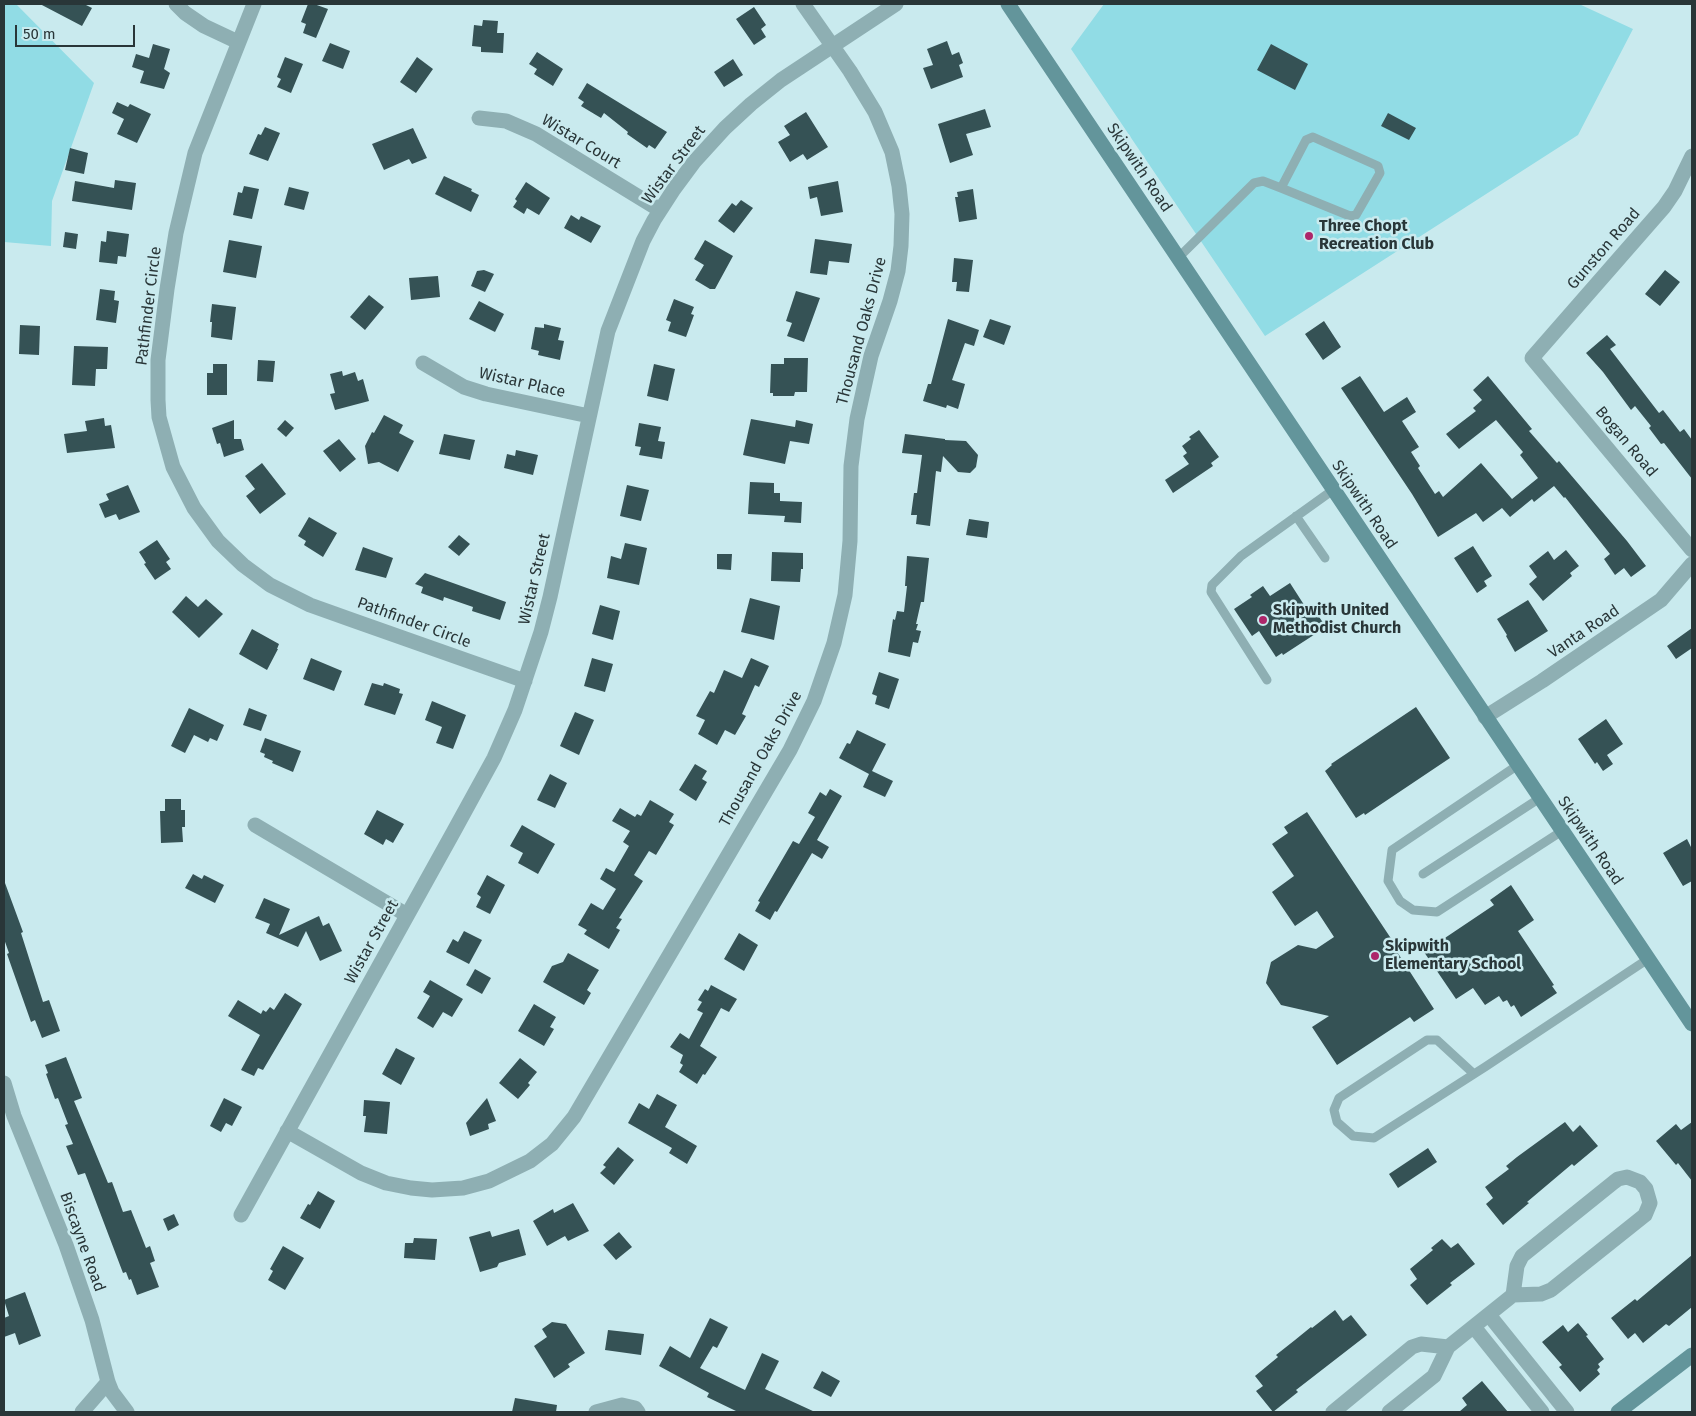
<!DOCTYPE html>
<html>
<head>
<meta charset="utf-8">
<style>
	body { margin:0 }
	#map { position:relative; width:1696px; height:1416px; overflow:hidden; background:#c9eaee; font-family:"Fira Sans",sans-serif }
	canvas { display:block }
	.frame { position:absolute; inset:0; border:5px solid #293638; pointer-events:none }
	.scale { position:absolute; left:15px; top:25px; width:120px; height:22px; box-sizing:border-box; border:2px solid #293638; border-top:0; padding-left:6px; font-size:15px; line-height:18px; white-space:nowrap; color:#293638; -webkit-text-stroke:4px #c9eaee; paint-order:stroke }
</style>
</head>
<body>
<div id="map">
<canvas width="1696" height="1416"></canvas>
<div class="frame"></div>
<div class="scale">50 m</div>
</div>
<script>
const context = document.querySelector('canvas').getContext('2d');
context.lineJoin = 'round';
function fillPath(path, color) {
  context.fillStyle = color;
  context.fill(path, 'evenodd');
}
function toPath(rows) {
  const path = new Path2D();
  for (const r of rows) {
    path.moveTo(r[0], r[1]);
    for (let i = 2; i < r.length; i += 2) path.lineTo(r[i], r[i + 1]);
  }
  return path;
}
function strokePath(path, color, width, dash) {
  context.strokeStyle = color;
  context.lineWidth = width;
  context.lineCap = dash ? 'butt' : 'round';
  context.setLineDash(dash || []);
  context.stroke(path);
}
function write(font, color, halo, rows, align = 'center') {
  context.font = font + ' "Fira Sans",sans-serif';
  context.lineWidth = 5;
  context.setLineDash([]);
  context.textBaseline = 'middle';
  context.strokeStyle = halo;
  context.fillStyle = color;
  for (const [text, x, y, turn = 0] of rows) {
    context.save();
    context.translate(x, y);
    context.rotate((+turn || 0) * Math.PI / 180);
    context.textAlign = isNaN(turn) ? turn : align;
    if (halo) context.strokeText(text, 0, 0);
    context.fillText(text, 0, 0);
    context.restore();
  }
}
const green = toPath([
	[4,4,16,4,94,83,52,201,51,246,4,242],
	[1104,4,1579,4,1633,29,1578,135,1265,336,1071,49]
]);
const building = toPath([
	[40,4,84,4,92,8,82,26],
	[308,4,314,4,328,9,316,38,303,33,306,24,301,22],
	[754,7,766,25,761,29,766,37,754,45,736,19],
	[483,20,498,21,497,33,504,33,503,53,481,52,481,47,472,46,474,25,482,26],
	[947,41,952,55,959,52,963,63,959,65,963,77,931,89,923,68,933,65,927,49],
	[330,43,350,51,343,69,322,61],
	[153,44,170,49,164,69,170,73,164,89,140,83,144,71,132,67,136,54,149,58],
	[1271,44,1308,64,1295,90,1257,70],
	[537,52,563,69,553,86,534,74,537,69,529,64],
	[285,57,303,64,291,93,277,87,281,79,277,77],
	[417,57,433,69,416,93,400,82],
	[733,59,743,75,724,87,714,72],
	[587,83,667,132,655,149,649,145,647,148,627,134,628,132,604,113,601,118,581,106,584,102,578,98],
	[117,102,128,107,130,104,151,114,137,143,117,134,124,119,112,113],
	[985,109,991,127,966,134,973,155,950,163,938,124],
	[806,112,828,147,807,160,803,154,790,162,778,142,790,135,784,126],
	[1388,113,1416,128,1409,140,1381,126],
	[265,127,280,133,268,161,249,154,258,134,261,135],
	[413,128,427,158,412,164,409,159,384,170,372,144],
	[70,148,88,153,84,174,65,170],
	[444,176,472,189,471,191,479,195,471,212,435,194],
	[115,180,136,183,132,210,72,201,75,181,114,188],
	[838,181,843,212,821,216,817,197,810,199,808,187],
	[526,182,550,198,539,215,527,208,524,214,513,207,517,201,515,199],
	[244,186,259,189,252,219,233,215,238,192,242,193],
	[289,187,309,192,304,210,284,205],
	[973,189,977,219,959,222,955,197,958,197,957,192],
	[741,200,753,208,734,233,718,221,732,203,736,206],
	[571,215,579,220,581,216,601,226,591,243,564,228],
	[107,231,129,234,126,257,118,256,117,264,99,262,101,241,106,242],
	[65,232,78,234,76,249,63,247],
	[815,239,852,244,849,263,829,261,827,275,810,273],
	[229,240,262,246,256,278,223,272],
	[705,240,733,256,715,289,710,289,695,280,704,265,694,259],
	[954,258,973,260,969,292,956,291,957,282,952,282],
	[484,270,494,274,485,292,471,286,477,271],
	[1665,270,1680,282,1660,306,1645,294],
	[438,276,440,297,411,300,409,278],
	[100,289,115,291,114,300,119,301,116,323,96,320],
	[796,291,820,298,804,342,787,336,792,323,786,321],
	[369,295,384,307,365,330,350,317],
	[674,299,694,307,691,314,694,315,686,337,668,331,671,322,666,320],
	[479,301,504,314,495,332,469,319],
	[212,304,236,307,232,340,211,337,212,322,210,322],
	[948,319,979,330,974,346,965,343,952,380,965,384,958,409,947,405,946,408,923,401,928,384,931,384],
	[990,319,1011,326,1004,345,983,337],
	[1324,321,1341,347,1323,360,1305,334],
	[544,324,561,328,558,340,564,341,560,360,538,355,539,351,531,349,535,327,544,328],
	[20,325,40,326,39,355,19,354],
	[1607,335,1616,345,1610,349,1659,413,1663,410,1680,432,1684,429,1692,440,1692,479,1664,443,1661,444,1649,428,1651,426,1635,406,1631,410,1603,372,1586,353],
	[74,346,108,347,107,369,96,369,95,386,72,385],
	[784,358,808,358,807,392,795,392,794,396,773,396,773,393,770,393,771,364,784,364],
	[258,360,275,361,273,382,257,381],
	[213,364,227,364,227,395,207,395,207,373,213,373],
	[654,364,675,369,668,401,647,396],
	[342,371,343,376,355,372,358,381,363,379,369,401,335,410,330,394,335,393,330,374],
	[1360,376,1384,412,1407,397,1416,412,1402,421,1419,447,1411,452,1420,466,1418,468,1435,494,1439,491,1443,497,1481,463,1512,499,1538,478,1520,455,1523,452,1496,420,1459,449,1446,434,1476,411,1473,408,1482,400,1473,390,1488,376,1532,429,1529,431,1557,463,1559,461,1627,541,1646,566,1631,577,1624,568,1615,575,1604,559,1610,554,1565,497,1564,498,1554,486,1534,502,1532,499,1510,517,1502,508,1483,522,1476,513,1438,537,1412,494,1341,388],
	[384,415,403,425,399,433,414,441,398,472,379,462,368,464,365,446,372,432,374,433],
	[104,418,105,426,111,425,115,448,67,453,64,434,87,431,85,421],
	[751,419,795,427,796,420,813,424,809,444,790,441,785,464,743,455],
	[234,420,234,439,241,439,244,450,224,457,220,443,217,444,212,428],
	[285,420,294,428,286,437,277,429],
	[639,423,661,427,658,441,665,442,662,459,639,455,641,447,635,446],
	[1199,430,1219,457,1211,463,1213,466,1173,493,1165,480,1189,464,1183,456,1187,453,1182,446,1191,439,1189,437],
	[444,434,475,440,470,460,439,454],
	[905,434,945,439,945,440,966,441,978,455,976,467,970,473,958,472,943,456,941,472,936,471,930,526,916,524,917,515,911,515,914,493,917,493,922,455,902,453],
	[339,439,356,459,340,472,323,451],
	[516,450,538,455,533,475,504,468,507,454,515,456],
	[262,463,286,494,260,514,246,496,255,489,245,476],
	[750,482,774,483,774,493,780,493,780,501,802,502,801,523,784,522,785,516,748,514],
	[128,485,140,512,119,520,116,514,105,518,99,504,109,500,106,494],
	[627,485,649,490,641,521,620,516],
	[309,517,337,533,323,557,304,545,306,541,298,536],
	[969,519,989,522,987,538,966,535],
	[459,535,470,544,459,556,448,547],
	[157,540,170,559,166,562,171,569,155,580,144,564,146,563,139,552],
	[625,543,647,548,639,585,607,578,611,556,621,559],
	[1473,546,1492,576,1484,581,1487,586,1477,593,1454,558],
	[363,547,393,558,386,578,355,570],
	[1566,550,1579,566,1570,573,1572,576,1543,601,1529,584,1537,577,1529,566,1548,551,1554,560],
	[772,552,803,553,803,569,801,569,800,582,771,581],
	[717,554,732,554,731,570,717,569],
	[907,556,929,558,924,602,921,602,916,624,918,624,916,630,921,631,918,643,913,642,910,657,888,652,893,619,895,620,897,611,904,612,907,586,905,586],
	[425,573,506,602,500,620,472,611,473,607,444,597,443,601,421,593,423,587,415,584],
	[1290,583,1308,611,1313,608,1326,627,1283,655,1282,653,1276,657,1259,631,1252,636,1234,609,1252,597,1250,595,1263,586,1270,596],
	[186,596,198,607,206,599,223,614,199,638,172,612],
	[750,598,780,606,774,640,741,632],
	[1528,600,1548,631,1515,652,1506,636,1507,635,1497,619],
	[600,605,620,611,613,640,592,634],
	[1692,628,1692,648,1676,659,1667,646],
	[252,629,279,644,277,649,278,649,267,670,239,654],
	[311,658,342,671,334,691,303,679],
	[592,658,613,664,605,692,584,686],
	[751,658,769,666,759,687,755,685,742,714,746,716,735,735,725,730,717,745,698,734,705,720,696,716,710,691,714,693,724,670,742,678],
	[879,672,899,679,889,709,875,704,877,696,872,694],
	[372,683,383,686,384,683,400,689,399,693,403,694,395,715,364,705],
	[432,701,466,715,453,749,436,743,442,727,425,720],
	[1416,707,1450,758,1365,815,1364,813,1356,818,1325,771,1332,765,1331,764],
	[189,708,224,725,217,741,210,738,208,742,194,735,185,753,171,746],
	[249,708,267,715,261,731,243,725],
	[575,712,594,720,579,755,560,746],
	[1606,719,1623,744,1607,755,1613,764,1603,771,1597,762,1595,764,1578,739],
	[857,730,886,744,872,771,893,781,885,797,863,787,869,774,839,758,847,743,850,744],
	[265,738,301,751,293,772,272,763,273,761,264,757,265,754,260,752],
	[695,764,707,771,702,779,707,782,696,801,679,790],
	[550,774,567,783,555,808,537,800],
	[830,789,842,796,817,840,829,847,822,859,812,853,777,912,775,911,770,920,755,911,760,902,758,901,793,841,799,844,815,817,808,813,820,792,826,796],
	[165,799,181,799,181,810,185,810,185,827,182,827,183,842,161,843,160,811,165,811],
	[650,800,674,814,669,822,674,825,656,855,649,851,634,875,643,881,619,918,622,919,616,928,620,930,609,949,584,934,587,930,578,925,591,903,603,910,616,889,600,879,606,868,614,872,629,846,623,842,630,831,612,821,620,808,635,817,637,814,641,816],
	[377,810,404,824,393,843,386,839,383,845,364,834],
	[1307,812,1394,943,1392,944,1434,1009,1414,1022,1410,1017,1337,1065,1312,1027,1329,1016,1281,1005,1266,983,1271,962,1298,945,1316,949,1334,937,1317,911,1295,926,1272,892,1294,876,1272,844,1288,833,1284,827],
	[522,825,555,844,538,874,518,863,523,853,510,846],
	[1687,839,1692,849,1692,881,1683,886,1663,853],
	[193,874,202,879,204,875,224,885,215,903,185,888],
	[487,875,505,885,490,914,476,907,481,897,477,894],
	[4,883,5,883,23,932,21,933,43,1002,49,1000,60,1031,42,1038,35,1020,31,1022,7,954,9,953,4,939],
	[1511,885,1534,920,1518,931,1554,985,1552,986,1557,993,1521,1017,1514,1005,1511,1007,1507,1000,1503,1002,1499,996,1485,1005,1473,988,1456,999,1424,952,1494,905,1490,900],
	[264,898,290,909,279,935,319,916,323,926,329,923,342,951,320,961,306,931,298,947,266,933,270,924,255,918],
	[464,931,482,940,469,964,446,952,453,939,458,942],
	[739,933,758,945,744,971,724,959],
	[568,953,599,970,587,990,591,993,584,1005,543,982,552,966,563,962],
	[475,969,491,978,482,994,466,985],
	[430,980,463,999,452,1017,443,1012,433,1028,417,1018,430,996,423,992],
	[711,985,737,999,729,1012,721,1008,700,1046,717,1057,705,1075,703,1074,697,1084,679,1072,683,1065,680,1063,683,1055,670,1047,680,1033,689,1039,703,1013,697,1010,702,1002,698,1000,705,989,708,991],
	[285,993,302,1004,263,1070,258,1068,254,1076,241,1070,260,1035,228,1016,238,1000,261,1014,263,1010,266,1012,270,1007,274,1010],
	[534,1004,556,1017,550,1027,554,1029,544,1046,518,1031],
	[396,1048,415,1058,401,1085,382,1074],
	[66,1057,82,1098,74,1101,108,1183,112,1182,123,1212,131,1210,146,1248,150,1246,155,1261,150,1263,159,1287,137,1295,131,1279,129,1280,126,1272,123,1273,85,1173,78,1175,66,1146,73,1144,65,1125,68,1124,58,1098,55,1099,46,1074,48,1073,45,1065],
	[520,1058,537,1072,528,1083,530,1085,518,1099,499,1083],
	[657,1094,677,1105,665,1127,697,1146,687,1164,669,1153,672,1148,628,1123,639,1103,649,1109],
	[224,1098,242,1107,232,1126,226,1123,221,1132,210,1126],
	[487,1098,496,1121,488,1124,489,1129,470,1136,466,1123],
	[364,1100,390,1102,387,1134,364,1132,366,1116,363,1116],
	[1565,1122,1573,1132,1580,1125,1598,1146,1574,1166,1572,1164,1527,1202,1529,1203,1503,1225,1486,1204,1493,1198,1485,1187,1509,1169,1506,1166,1517,1157],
	[1692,1122,1692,1181,1678,1163,1676,1165,1656,1141,1676,1124,1681,1130],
	[618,1147,634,1160,614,1185,600,1173,606,1167,603,1165],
	[1428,1148,1437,1162,1398,1188,1389,1174],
	[318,1191,335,1201,320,1229,300,1218,308,1204,310,1205],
	[573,1203,589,1231,568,1241,565,1236,547,1246,533,1221,553,1209,554,1213],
	[174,1214,179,1225,168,1231,163,1219],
	[519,1229,526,1255,499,1263,497,1267,480,1272,469,1237,490,1231,492,1237],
	[619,1232,632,1247,616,1260,603,1245],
	[414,1238,437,1239,435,1260,404,1258,405,1243,413,1243],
	[1442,1239,1451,1248,1458,1243,1475,1264,1450,1283,1452,1285,1427,1305,1410,1285,1417,1279,1410,1269,1433,1250,1431,1248],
	[283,1246,304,1258,285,1290,268,1280,273,1271,270,1269],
	[1692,1255,1692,1307,1669,1326,1666,1324,1643,1343,1635,1333,1628,1339,1611,1318,1635,1299,1637,1301],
	[25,1292,41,1336,19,1345,15,1333,4,1337,4,1318,9,1316,4,1300],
	[1335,1310,1343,1321,1351,1315,1367,1335,1296,1390,1298,1392,1273,1412,1256,1391,1263,1386,1255,1376,1278,1357,1276,1355,1295,1340,1311,1327,1312,1328],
	[710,1318,728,1327,717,1348,713,1346,700,1368,745,1390,762,1353,779,1361,765,1389,815,1412,738,1412,707,1397,709,1393,659,1366,670,1346,690,1358],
	[552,1322,566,1324,585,1353,568,1364,570,1367,554,1378,534,1346,547,1337,542,1329],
	[1578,1323,1588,1335,1586,1336,1604,1359,1598,1364,1600,1367,1597,1370,1600,1374,1580,1392,1559,1367,1562,1365,1542,1342,1563,1325,1568,1332],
	[608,1330,644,1334,641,1355,605,1350],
	[822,1371,840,1381,831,1397,813,1388],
	[1482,1381,1508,1412,1459,1412,1467,1405,1462,1398],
	[515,1398,557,1405,556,1412,512,1412]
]);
const lane = toPath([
	[1178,258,1254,183,1263,181,1281,188,1350,216,1356,215,1380,173,1378,166,1313,137,1306,140,1281,188],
	[1296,516,1325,558],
	[1267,680,1211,592,1212,585,1241,556,1333,490],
	[1518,765,1392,850,1388,881,1400,901,1413,910,1437,912,1562,831],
	[1423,874,1540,798],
	[1474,1074,1437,1040,1427,1040,1339,1098,1334,1110,1337,1122,1353,1136,1374,1138,1474,1074,1485,1067,1648,959]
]);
const street = toPath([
	[176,4,185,13,204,26,238,42],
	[254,4,195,153,176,233,167,289,158,360,158,400,159,417,173,467,194,508,218,541,243,565,270,585,310,605,352,620,525,681],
	[479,118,506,121,536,134,660,210],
	[1692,156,1675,191,1664,207,1532,358,1692,550],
	[423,363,464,387,486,394,589,416],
	[1485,717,1542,681,1661,600,1692,564],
	[255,825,407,915],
	[4,1083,14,1116,66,1245,92,1320,108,1382,112,1392,127,1412],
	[287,1131,361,1173,386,1183,411,1188,432,1190,463,1188,489,1181,530,1161,552,1144,574,1117,790,750,814,701,834,643,845,595,850,541,851,466,857,419,871,356,890,301,898,271,901,246,902,214,899,186,892,152,875,112,850,71,803,4],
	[241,1215,454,831,494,758,515,710,541,632,550,597,608,331,643,241,654,220,674,189,694,162,725,128,751,104,781,80,896,4],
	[1489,1315,1567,1412],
	[1474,1327,1542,1412],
	[82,1412,108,1382],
	[596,1412,622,1405,635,1408,638,1412],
	[1333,1412,1412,1347,1421,1344,1448,1347],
	[1389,1412,1434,1376,1448,1347,1513,1295,1541,1294,1551,1290,1645,1215,1650,1203,1646,1189,1640,1182,1627,1177,1618,1179,1614,1182,1522,1256,1517,1266,1513,1295]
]);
const secondary = toPath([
	[1008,4,1692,1024],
	[1618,1412,1692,1355]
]);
const markers = [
	[1309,236,5,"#ad266a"],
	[1263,620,5,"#ad266a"],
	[1375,956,5,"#ad266a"]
];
const streetNames = [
	["Wistar Court",581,142,31],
	["Wistar Street",674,165,-53],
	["Skipwith Road",1139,168,56],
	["Gunston Road",1604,249,-49],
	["Pathfinder Circle",149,306,-83],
	["Thousand Oaks Drive",862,331,-75],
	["Wistar Place",522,383,13],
	["Bogan Road",1626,442,50],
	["Skipwith Road",1364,505,56],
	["Wistar Street",535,579,-77],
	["Pathfinder Circle",414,623,20],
	["Vanta Road",1584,632,-34],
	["Thousand Oaks Drive",761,759,-61],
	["Skipwith Road",1590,841,56],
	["Wistar Street",372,942,-61],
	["Biscayne Road",82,1242,70]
];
const poiNames = [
	["Three Chopt",1319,227],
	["Recreation Club",1319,245],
	["Skipwith United",1273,611],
	["Methodist Church",1273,629],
	["Skipwith",1385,947],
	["Elementary School",1385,965]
];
fillPath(green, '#91dce5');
fillPath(building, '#355255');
strokePath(lane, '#8eafb3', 9);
strokePath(street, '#8eafb3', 15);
strokePath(secondary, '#63959b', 15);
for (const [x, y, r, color] of markers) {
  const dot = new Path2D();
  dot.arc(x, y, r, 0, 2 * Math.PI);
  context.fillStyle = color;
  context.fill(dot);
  strokePath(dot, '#c9eaee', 2);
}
write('16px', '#293638', '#c9eaee', streetNames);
write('bold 16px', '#293638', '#c9eaee', poiNames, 'left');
</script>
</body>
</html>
